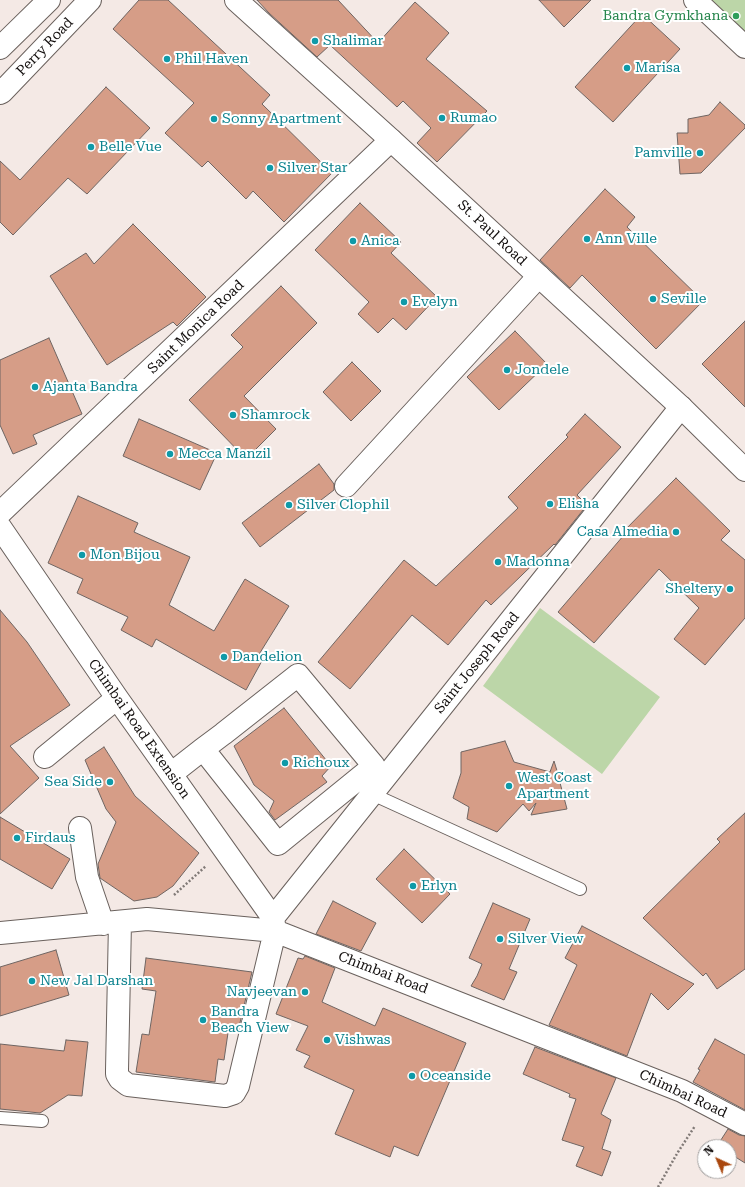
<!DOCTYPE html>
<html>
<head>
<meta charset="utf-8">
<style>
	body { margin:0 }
	#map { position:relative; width:745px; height:1187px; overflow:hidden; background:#f4e9e5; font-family:"Roboto Serif",serif }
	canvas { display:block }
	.north { position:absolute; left:697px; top:1139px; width:40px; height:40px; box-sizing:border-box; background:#fff; border:1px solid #a19f9f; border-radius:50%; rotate:316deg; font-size:11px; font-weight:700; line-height:16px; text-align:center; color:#130f0e }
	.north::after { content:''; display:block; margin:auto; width:14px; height:18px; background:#aa480e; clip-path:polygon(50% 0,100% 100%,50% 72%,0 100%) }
</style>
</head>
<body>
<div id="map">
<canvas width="745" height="1187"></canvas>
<div class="north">N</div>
</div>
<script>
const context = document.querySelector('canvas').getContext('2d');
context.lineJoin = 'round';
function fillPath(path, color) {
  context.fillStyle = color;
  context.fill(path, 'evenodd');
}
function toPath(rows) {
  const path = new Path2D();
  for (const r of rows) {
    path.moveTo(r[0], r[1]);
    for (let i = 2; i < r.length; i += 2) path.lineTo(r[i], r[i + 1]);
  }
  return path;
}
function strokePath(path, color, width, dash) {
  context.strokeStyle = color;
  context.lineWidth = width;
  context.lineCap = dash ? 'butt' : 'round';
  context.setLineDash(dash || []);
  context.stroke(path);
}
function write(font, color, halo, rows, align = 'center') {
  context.font = font + ' "Roboto Serif",serif';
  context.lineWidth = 4;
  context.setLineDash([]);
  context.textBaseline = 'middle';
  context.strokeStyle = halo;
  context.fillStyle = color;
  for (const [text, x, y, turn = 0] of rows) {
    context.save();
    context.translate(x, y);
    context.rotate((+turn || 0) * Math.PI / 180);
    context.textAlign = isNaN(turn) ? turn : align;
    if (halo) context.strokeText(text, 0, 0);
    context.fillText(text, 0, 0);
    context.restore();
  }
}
const green = toPath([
	[710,0,745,0,745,32],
	[540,608,660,697,602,774,483,686]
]);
const building = toPath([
	[139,0,168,0,270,95,262,104,332,173,284,222,253,191,246,199,208,161,202,167,165,133,194,103,113,29,139,0],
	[257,0,338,0,378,43,415,2,449,33,426,59,487,111,437,162,417,143,431,128,403,101,397,107,330,45,317,57,269,13,257,0],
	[539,0,591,0,564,27,539,0],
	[642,14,680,49,613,122,575,87,642,14],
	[106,87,150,128,87,194,68,178,13,235,0,222,0,161,20,180,106,87],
	[720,102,745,125,745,128,701,173,680,174,677,133,688,133,688,119,709,115,720,102],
	[605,189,635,217,627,227,703,301,656,349,582,275,570,288,540,260,605,189],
	[360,203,401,242,391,253,437,297,406,330,393,318,378,333,358,314,369,302,315,250,360,203],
	[133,224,206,297,177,326,173,322,107,365,50,276,86,253,94,264,133,224],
	[281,286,317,323,244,396,276,429,246,459,189,400,243,347,231,335,281,286],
	[745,321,745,407,702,364,745,321],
	[515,331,547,364,499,410,467,377,515,331],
	[49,338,82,414,33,435,37,444,13,454,0,425,0,360,49,338],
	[352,362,381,391,351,421,323,392,352,362],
	[585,414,621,447,577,495,587,505,555,545,554,544,491,605,486,600,448,645,412,615,350,689,318,662,404,560,436,586,518,508,508,497,568,437,566,435,585,414],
	[139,419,217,453,200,490,123,456,139,419],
	[319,464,334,484,334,490,260,547,242,523,319,464],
	[676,478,730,531,721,540,745,560,745,618,705,665,674,639,699,608,659,569,594,643,558,612,624,535,622,533,676,478],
	[78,496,138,523,134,532,190,557,169,605,214,631,245,579,289,606,258,656,263,659,246,690,156,639,152,647,121,630,128,617,77,593,83,579,48,563,78,496],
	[0,610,27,642,70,705,10,746,39,778,0,814,0,610],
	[284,708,331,766,322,776,327,782,275,820,269,812,274,801,254,785,234,746,284,708],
	[505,741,514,762,550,772,554,761,558,774,562,775,559,779,567,809,531,815,536,803,529,811,523,804,497,832,467,819,469,807,453,798,461,773,461,752,505,741],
	[104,747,135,796,199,853,173,886,157,897,134,901,100,878,98,864,116,822,106,809,85,760,104,747],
	[745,813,745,969,717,989,706,973,703,976,643,918,720,842,717,839,745,813],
	[0,817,70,859,52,889,0,859,0,817],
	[404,849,450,894,422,923,376,879,404,849],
	[333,901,376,923,361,951,316,934,333,901],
	[493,903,530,919,509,969,517,972,504,1000,471,986,477,976,482,964,469,958,493,903],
	[582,926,694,984,668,1010,651,993,627,1056,549,1025,577,965,565,958,582,926],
	[56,950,69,995,0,1016,0,967,56,950],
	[305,956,335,968,322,1002,375,1026,383,1008,466,1043,418,1156,394,1146,390,1157,335,1134,354,1090,304,1067,310,1056,296,1050,308,1026,276,1014,298,958,303,959,305,956],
	[146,958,252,972,239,1027,229,1026,224,1060,218,1059,215,1082,136,1072,142,1034,149,1035,156,991,142,989,146,958],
	[715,1039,745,1055,745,1110,693,1082,700,1070,698,1069,715,1039],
	[66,1040,88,1042,82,1096,68,1095,40,1113,0,1109,0,1044,64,1051,66,1040],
	[535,1047,616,1078,601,1114,611,1120,602,1149,611,1152,602,1176,576,1166,584,1147,562,1140,576,1099,569,1097,570,1094,523,1074,535,1047],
	[728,1129,739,1135,745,1136,745,1163,729,1153,729,1147,717,1146,728,1129]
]);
const path = toPath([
	[174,895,206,866],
	[658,1187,678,1152,695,1126]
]);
const lane = toPath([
	[372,794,580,889],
	[0,1118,42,1121]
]);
const street = toPath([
	[695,0,745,47],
	[346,486,539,276],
	[0,513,391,140],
	[0,527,117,698,273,918,275,931,238,1086,234,1093,225,1096,128,1085,120,1079,117,1074,117,1070,120,922],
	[45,757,117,698],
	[171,774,203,749,223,734,298,675,374,766,278,844,203,749],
	[80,828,87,877,103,924],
	[273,918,681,407],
	[0,933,147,919,275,931,682,1091,745,1124]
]);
const secondary = toPath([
	[236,0,391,140,681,407,745,470],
	[0,48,49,0],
	[0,93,2,92,90,0]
]);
const markers = [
	[736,16,4,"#2e9e5b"],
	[315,41,4,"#0f9aa8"],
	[167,59,4,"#0f9aa8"],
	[627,68,4,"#0f9aa8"],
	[442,118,4,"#0f9aa8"],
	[214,119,4,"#0f9aa8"],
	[91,147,4,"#0f9aa8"],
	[700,153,4,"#0f9aa8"],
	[270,168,4,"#0f9aa8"],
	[587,239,4,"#0f9aa8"],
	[353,241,4,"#0f9aa8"],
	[653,299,4,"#0f9aa8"],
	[404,302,4,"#0f9aa8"],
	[507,370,4,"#0f9aa8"],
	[35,387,4,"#0f9aa8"],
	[233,415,4,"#0f9aa8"],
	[170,454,4,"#0f9aa8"],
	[550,504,4,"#0f9aa8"],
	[289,505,4,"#0f9aa8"],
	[676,532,4,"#0f9aa8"],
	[82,555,4,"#0f9aa8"],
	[498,562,4,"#0f9aa8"],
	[730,589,4,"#0f9aa8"],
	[224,657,4,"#0f9aa8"],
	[285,763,4,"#0f9aa8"],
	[110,782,4,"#0f9aa8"],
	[509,786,4,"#0f9aa8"],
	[17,838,4,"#0f9aa8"],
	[413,886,4,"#0f9aa8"],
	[500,939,4,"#0f9aa8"],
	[32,981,4,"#0f9aa8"],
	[305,992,4,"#0f9aa8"],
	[203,1020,4,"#0f9aa8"],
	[327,1040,4,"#0f9aa8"],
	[412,1076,4,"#0f9aa8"]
];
const leisureNames = [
	["Bandra Gymkhana",728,16]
];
const cultureNames = [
	["Shalimar",323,41],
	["Phil Haven",175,59],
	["Marisa",635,68],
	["Rumao",450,118],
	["Sonny Apartment",222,119],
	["Belle Vue",99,147],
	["Pamville",692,153,"right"],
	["Silver Star",278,168],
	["Ann Ville",595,239],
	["Anica",361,241],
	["Seville",661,299],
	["Evelyn",412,302],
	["Jondele",515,370],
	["Ajanta Bandra",43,387],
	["Shamrock",241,415],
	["Mecca Manzil",178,454],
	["Elisha",558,504],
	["Silver Clophil",297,505],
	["Casa Almedia",668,532,"right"],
	["Mon Bijou",90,555],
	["Madonna",506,562],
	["Sheltery",722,589,"right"],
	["Dandelion",232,657],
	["Richoux",293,763],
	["West Coast",517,778],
	["Apartment",517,794],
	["Sea Side",102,782,"right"],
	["Firdaus",25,838],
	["Erlyn",421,886],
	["Silver View",508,939],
	["New Jal Darshan",40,981],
	["Navjeevan",297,992,"right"],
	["Bandra",211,1012],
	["Beach View",211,1028],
	["Vishwas",335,1040],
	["Oceanside",420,1076]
];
const streetNames = [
	["Perry Road",45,47,-46],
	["St. Paul Road",492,233,43],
	["Saint Monica Road",196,327,-44],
	["Saint Joseph Road",477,663,-51],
	["Chimbai Road Extension",139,729,55],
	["Chimbai Road",383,973,21],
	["Chimbai Road",683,1094,25]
];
fillPath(green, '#bcd6a8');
fillPath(building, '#d69d87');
strokePath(building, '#6f6562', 1);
strokePath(lane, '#6a615d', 14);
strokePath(street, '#6a615d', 24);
strokePath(secondary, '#6a615d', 24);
strokePath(path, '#817a77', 2.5, [2, 2]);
strokePath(lane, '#fff', 12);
strokePath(street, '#fff', 22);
strokePath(secondary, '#fff', 22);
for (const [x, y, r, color] of markers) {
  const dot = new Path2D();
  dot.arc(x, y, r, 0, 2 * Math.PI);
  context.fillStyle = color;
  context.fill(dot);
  strokePath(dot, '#fff', 1.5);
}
write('14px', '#27864d', '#fff', leisureNames, 'right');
write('14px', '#0d838f', '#fff', cultureNames, 'left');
write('14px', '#130f0e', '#fff', streetNames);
</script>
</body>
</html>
